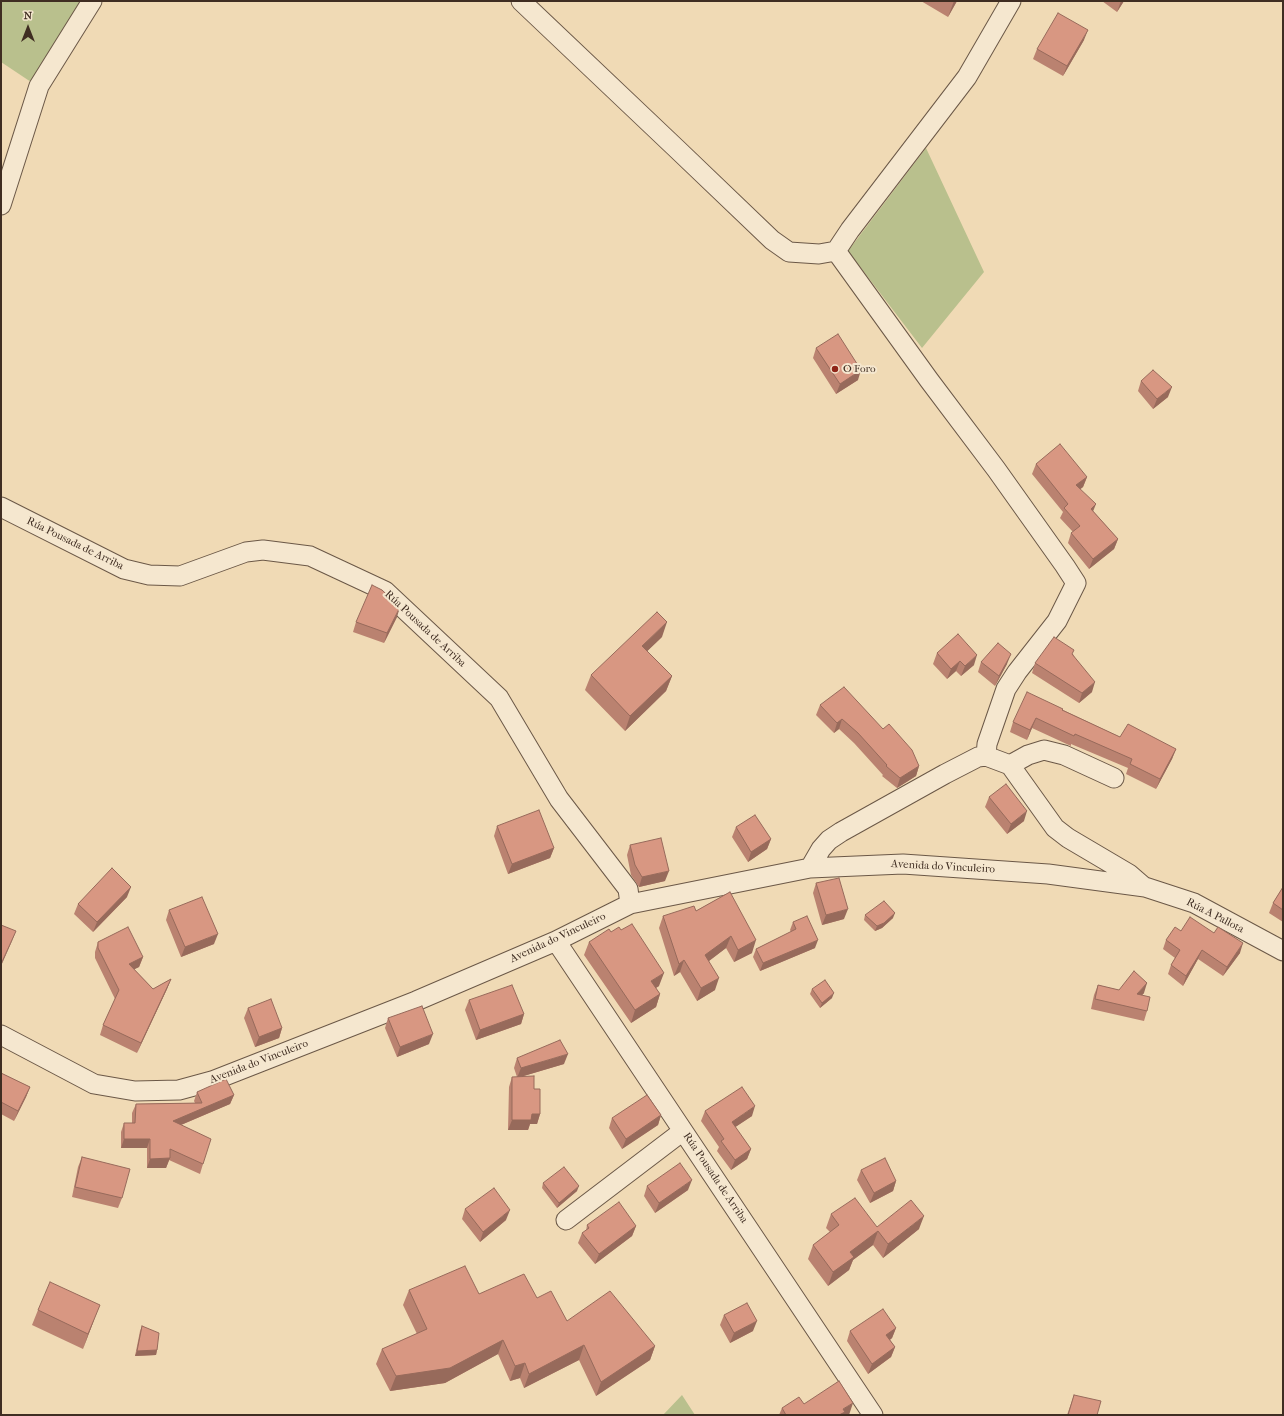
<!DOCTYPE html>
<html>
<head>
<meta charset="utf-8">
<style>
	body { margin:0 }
	#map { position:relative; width:1284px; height:1416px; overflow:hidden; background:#f0dab5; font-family:"IM FELL French Canon",serif }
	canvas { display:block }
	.frame { position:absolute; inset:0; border:2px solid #3f2d22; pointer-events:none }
	.north { position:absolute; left:8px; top:8px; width:40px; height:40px; -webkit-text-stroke:3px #f5e7cf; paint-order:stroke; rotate:0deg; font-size:11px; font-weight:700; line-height:16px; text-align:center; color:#3f2d22 }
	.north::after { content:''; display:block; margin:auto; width:14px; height:18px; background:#3f2d22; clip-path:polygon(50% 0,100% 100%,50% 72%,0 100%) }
</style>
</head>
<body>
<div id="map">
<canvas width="1284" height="1416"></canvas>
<div class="frame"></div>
<div class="north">N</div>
</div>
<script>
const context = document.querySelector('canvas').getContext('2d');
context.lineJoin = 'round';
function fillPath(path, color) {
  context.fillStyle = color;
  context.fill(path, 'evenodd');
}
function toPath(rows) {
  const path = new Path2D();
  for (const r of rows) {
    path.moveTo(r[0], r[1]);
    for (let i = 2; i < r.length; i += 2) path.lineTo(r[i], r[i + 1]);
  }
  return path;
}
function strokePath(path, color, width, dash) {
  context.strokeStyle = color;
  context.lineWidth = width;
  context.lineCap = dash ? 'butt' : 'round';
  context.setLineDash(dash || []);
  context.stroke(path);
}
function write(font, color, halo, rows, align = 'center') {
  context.font = font + ' "IM FELL French Canon",serif';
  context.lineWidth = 4;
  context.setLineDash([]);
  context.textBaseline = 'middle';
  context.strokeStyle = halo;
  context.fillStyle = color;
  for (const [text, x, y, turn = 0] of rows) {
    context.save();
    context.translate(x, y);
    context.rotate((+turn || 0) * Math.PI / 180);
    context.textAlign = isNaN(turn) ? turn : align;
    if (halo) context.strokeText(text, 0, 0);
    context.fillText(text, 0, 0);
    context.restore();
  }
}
const green = toPath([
	[1,1,86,1,34,84,1,62],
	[926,148,984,272,922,348,848,251],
	[682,1395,695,1415,663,1415]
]);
const street = toPath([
	[521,1,678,150,772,240,789,252,819,254,836,251,850,230,967,77,1011,1],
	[1,205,39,86,92,1],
	[836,251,929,380,996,469,1065,566,1076,583,1057,621,1017,672,1006,689,987,744,986,756],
	[1,507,124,569,149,575,180,576,246,552,263,550,310,556,385,591,499,698,559,799,628,889,630,904],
	[1010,765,1028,755,1044,750,1064,755,1114,778],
	[810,868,821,849,829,840,841,832,945,774,978,757,986,756,1010,765,1055,828,1068,838,1129,874,1144,887],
	[556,941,873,1415],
	[1,1035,94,1084,135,1091,179,1090,212,1081,416,1001,556,941,630,904,810,868,903,864,1048,874,1145,887,1194,903,1283,951],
	[566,1220,683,1131]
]);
const wall = toPath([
	[921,1,957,1,948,17],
	[1102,1,1124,1,1117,12],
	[1084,40,1063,76,1033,59,1037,49],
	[816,348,858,380,836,394,813,358],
	[1141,381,1168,397,1153,409,1138,391],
	[1036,464,1087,477,1083,487,1080,489,1093,511,1118,539,1114,549,1089,569,1068,543,1071,533,1073,532,1060,518,1063,512,1032,474],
	[397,617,384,643,353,632,356,622],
	[662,637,647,651,672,676,666,691,625,731,585,690,591,675],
	[937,653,974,665,961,676,956,671,947,679,933,664],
	[1073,654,1092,692,1079,703,1032,673,1035,663],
	[981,662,1007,664,995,686,978,672],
	[820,705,883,729,919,766,916,776,897,788,882,776,883,775,854,743,839,729,834,733,816,715],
	[1063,709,1063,710,1120,737,1176,749,1172,759,1156,789,1126,774,1128,768,1071,744,1071,746,1032,728,1027,740,1010,732,1013,722],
	[989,797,1024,821,1007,834,985,807],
	[497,826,554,848,550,858,508,874,494,836],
	[736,827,771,839,767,849,748,862,732,837],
	[630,845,665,881,639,887,631,875,627,855],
	[816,883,844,919,822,925,813,893],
	[1283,887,1283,922,1269,913,1273,903],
	[730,892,752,953,734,962,726,948,709,961,715,990,697,1001,680,972,674,976,659,928,663,916,696,911],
	[127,897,93,932,74,914,78,904],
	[169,910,214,944,181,957,166,920],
	[865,915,893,918,882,928,875,931,864,920],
	[793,922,815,948,760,971,753,957,756,949,791,932,790,930],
	[1181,931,1240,953,1223,976,1198,959,1183,986,1168,974,1171,965,1175,958,1163,949,1166,940],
	[98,942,143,957,139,967,134,969,153,989,171,979,167,989,137,1053,100,1035,103,1025,115,999,95,958,95,952],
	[589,942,659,986,656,988,660,994,656,1007,631,1023,584,955],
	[1098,985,1119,990,1144,993,1142,995,1147,1011,1144,1021,1091,1009,1094,995],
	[812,989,832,998,820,1008,810,994],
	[469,1000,524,1014,521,1024,476,1040,465,1010],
	[248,1008,282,1028,279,1038,255,1047,244,1018],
	[388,1018,429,1044,397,1057,385,1028],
	[517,1058,564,1064,520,1077,534,1089,540,1114,537,1124,530,1124,528,1130,508,1130,509,1087,512,1077,517,1077,514,1068],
	[1,1073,30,1087,26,1097,14,1121,1,1114],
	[197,1092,234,1095,230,1104,181,1125,203,1164,200,1174,169,1160,166,1168,147,1168,147,1148,121,1148,121,1132,124,1123,132,1123,132,1113,136,1104,195,1103,194,1101],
	[705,1111,752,1116,735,1127,751,1149,747,1159,731,1170,717,1151,719,1147,701,1121],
	[661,1115,658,1125,622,1149,609,1128,612,1118],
	[82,1157,122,1198,118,1208,72,1197,78,1167],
	[861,1170,896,1181,893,1191,870,1203,857,1180],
	[543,1183,577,1191,557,1208,542,1188],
	[647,1186,688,1190,655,1213,644,1196],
	[465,1209,506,1220,480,1242,462,1219],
	[831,1214,877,1227,919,1229,883,1258,873,1245,853,1260,849,1270,828,1286,808,1259,813,1245,830,1232,826,1228],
	[587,1225,636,1226,632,1236,595,1264,578,1243,582,1233,586,1231],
	[409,1290,537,1298,567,1321,655,1346,650,1360,596,1396,579,1360,524,1388,520,1378,510,1381,498,1354,445,1383,390,1391,376,1364,382,1349,417,1334,403,1305],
	[38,1310,94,1320,83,1349,32,1325],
	[724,1315,753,1331,730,1343,720,1325],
	[142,1326,157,1350,156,1355,135,1356,140,1331],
	[896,1328,892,1338,890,1340,895,1347,891,1357,868,1374,847,1341,850,1331],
	[1074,1395,1097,1415,1067,1415],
	[804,1404,849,1415,779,1415,782,1408]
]);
const shadedWall = toPath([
	[954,1,957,1,948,17],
	[1121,1,1124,1,1117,12],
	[1088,30,1084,40,1063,76,1067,66],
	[861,370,858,380,836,394,840,384],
	[1172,387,1168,397,1153,409,1157,399],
	[1087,477,1083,487,1073,495,1076,485],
	[1096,504,1092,514,1091,509],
	[1118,539,1114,549,1089,569,1093,559],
	[400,607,397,617,384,643,387,633],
	[667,622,662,637,637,661,642,646],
	[1011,654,1007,664,995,686,999,676],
	[977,655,974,665,961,676,965,666],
	[960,661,956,671,947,679,951,669],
	[672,676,666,691,625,731,630,716],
	[1095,682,1092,692,1079,703,1082,693],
	[1036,718,1032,728,1027,740,1030,730],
	[842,719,839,729,834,733,837,723],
	[1176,749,1172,759,1156,789,1160,779],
	[919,766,916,776,897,788,900,778],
	[1027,811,1024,821,1007,834,1011,824],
	[771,839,767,849,748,862,751,852],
	[554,848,550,858,508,874,512,864],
	[669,871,665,881,639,887,642,877],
	[131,887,127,897,93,932,97,922],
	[848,909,844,919,822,925,826,915],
	[895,913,893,918,882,928,875,931,877,926],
	[16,931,12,941,1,966,1,964],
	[218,934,214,944,181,957,185,947],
	[731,936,726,948,701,967,705,955],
	[756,940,752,953,734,962,738,950],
	[818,940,815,948,760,971,763,963],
	[1243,943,1240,953,1223,976,1227,967],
	[1202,950,1198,959,1183,986,1186,976],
	[143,957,139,967,125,974,129,964],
	[684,960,680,972,674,976,679,964],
	[664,973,659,986,646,994,651,981],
	[719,978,715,990,697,1001,701,988],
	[171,979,167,989,137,1053,141,1043],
	[1147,983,1144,993,1134,1004,1137,994],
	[834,993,832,998,820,1008,822,1003],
	[660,994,656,1007,631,1023,635,1010],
	[524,1014,521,1024,476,1040,480,1030],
	[282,1028,279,1038,255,1047,259,1037],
	[433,1034,429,1044,397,1057,400,1047],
	[568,1054,564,1064,517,1078,521,1068],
	[30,1087,26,1097,14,1121,18,1111],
	[234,1095,230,1104,169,1130,173,1121],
	[755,1106,752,1116,728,1132,732,1122],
	[532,1114,540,1114,537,1124,530,1124,528,1130,508,1130,512,1120],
	[661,1115,658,1125,622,1149,626,1139],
	[124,1139,150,1139,147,1148,121,1148],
	[751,1149,747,1159,731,1170,735,1160],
	[170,1158,166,1168,147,1168,150,1159],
	[692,1180,688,1190,655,1213,659,1203],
	[896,1181,893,1191,870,1203,874,1193],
	[579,1186,577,1191,557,1208,559,1203],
	[510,1210,506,1220,480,1242,483,1232],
	[924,1216,919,1229,883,1258,888,1244],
	[636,1226,632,1236,595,1264,599,1254],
	[878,1231,873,1245,853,1260,849,1270,828,1286,833,1272,850,1252],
	[100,1305,94,1320,83,1349,88,1334],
	[757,1321,753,1331,730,1343,734,1333],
	[896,1328,892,1338,883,1345,886,1335],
	[503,1340,498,1354,445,1383,390,1391,396,1376],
	[584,1345,579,1360,524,1388,529,1374],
	[655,1346,650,1360,596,1396,601,1382],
	[895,1347,891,1357,868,1374,872,1364],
	[157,1350,156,1355,135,1356,137,1351],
	[525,1363,520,1378,510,1381,515,1366],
	[853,1403,849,1415,839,1415,843,1409]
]);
const building = toPath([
	[1058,13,1088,30,1067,66,1037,49,1058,13],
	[838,334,861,370,840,384,816,348,838,334],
	[1153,370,1172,387,1157,399,1141,381,1153,370],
	[1060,444,1087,477,1076,485,1096,504,1091,509,1118,539,1093,559,1071,533,1080,526,1064,508,1068,504,1036,464,1060,444],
	[372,585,382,590,400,607,387,633,356,622,372,585],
	[657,612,667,622,642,646,672,676,630,716,591,675,657,612],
	[958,634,977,655,965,666,960,661,951,669,937,653,958,634],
	[1054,637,1074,650,1072,654,1095,682,1082,693,1035,663,1054,637],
	[998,643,1011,654,999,676,981,662,998,643],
	[844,687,883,729,889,724,912,750,919,766,900,778,886,766,887,765,858,733,842,719,837,723,820,705,844,687],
	[1027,692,1063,709,1062,710,1120,737,1128,724,1176,749,1160,779,1130,764,1132,759,1075,734,1074,736,1036,718,1030,730,1013,722,1027,692],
	[1006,784,1027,811,1011,824,989,797,1006,784],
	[539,810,554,848,512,864,497,826,539,810],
	[755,815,771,839,751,852,736,827,755,815],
	[661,838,669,871,642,877,635,865,630,845,661,838],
	[112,868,131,887,97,922,78,904,112,868],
	[839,878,848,909,826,915,816,883,839,878],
	[1283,887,1283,910,1273,903,1283,887],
	[730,892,756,940,738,950,731,936,705,955,719,978,701,988,684,960,679,964,663,916,694,906,696,911,730,892],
	[202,897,218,934,185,947,169,910,202,897],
	[884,901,895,913,884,923,877,926,865,915,884,901],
	[807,916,818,940,763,963,756,949,796,929,793,922,807,916],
	[1190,917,1214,933,1218,927,1243,943,1227,967,1202,950,1186,976,1171,965,1180,950,1166,940,1175,927,1181,931,1190,917],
	[632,924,664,973,651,981,660,994,635,1010,589,942,609,929,611,932,619,927,621,930,632,924],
	[1,925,16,931,1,964,1,925],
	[128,927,143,957,129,964,153,989,171,979,141,1043,103,1025,119,990,98,948,98,942,128,927],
	[1134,971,1147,983,1137,994,1150,997,1147,1011,1095,999,1098,985,1119,990,1134,971],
	[825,980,834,993,822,1003,812,989,825,980],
	[512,985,524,1014,480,1030,469,1000,512,985],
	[271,999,282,1028,259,1037,248,1008,271,999],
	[422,1006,433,1034,400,1047,388,1018,422,1006],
	[560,1040,568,1054,521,1068,517,1058,560,1040],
	[1,1073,30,1087,18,1111,1,1102,1,1073],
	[534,1076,534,1089,540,1089,540,1114,532,1114,531,1120,512,1120,512,1077,534,1076],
	[226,1079,234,1095,173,1121,211,1139,203,1164,170,1149,170,1158,150,1159,150,1139,124,1139,124,1123,135,1123,136,1104,202,1103,197,1092,226,1079],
	[742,1087,755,1106,732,1122,751,1149,735,1160,721,1141,724,1139,705,1111,742,1087],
	[647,1095,661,1115,626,1139,612,1118,647,1095],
	[82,1157,130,1169,122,1198,75,1187,82,1157],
	[885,1158,896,1181,874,1193,861,1170,885,1158],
	[680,1163,692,1180,659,1203,647,1186,680,1163],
	[564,1167,579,1186,559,1203,543,1183,564,1167],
	[494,1188,510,1210,483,1232,465,1209,494,1188],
	[855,1198,877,1227,911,1200,924,1216,888,1244,878,1231,850,1252,854,1257,833,1272,813,1245,839,1225,831,1214,855,1198],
	[619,1202,636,1226,599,1254,582,1233,589,1228,587,1225,619,1202],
	[465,1266,479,1294,524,1274,537,1298,551,1291,567,1321,610,1291,655,1346,601,1382,584,1345,529,1374,525,1363,515,1366,503,1340,450,1368,396,1376,382,1349,427,1329,409,1290,465,1266],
	[50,1282,100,1305,88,1334,38,1310,50,1282],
	[747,1303,757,1321,734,1333,724,1315,747,1303],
	[883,1309,896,1328,886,1335,895,1347,872,1364,850,1331,883,1309],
	[142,1326,159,1333,157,1350,137,1351,142,1326],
	[839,1381,853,1403,843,1409,845,1412,839,1415,786,1415,782,1408,799,1397,804,1404,839,1381],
	[1074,1395,1101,1401,1097,1415,1068,1415,1074,1395]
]);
const markers = [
	[835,369,4,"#8f2418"]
];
const poiNames = [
	["O Foro",843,369]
];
const streetNames = [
	["Rúa Pousada de Arriba",75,544,26],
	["Rúa Pousada de Arriba",425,629,43],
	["Avenida do Vinculeiro",943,867,3],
	["Rúa A Pallota",1215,916,27],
	["Avenida do Vinculeiro",558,938,-25],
	["Avenida do Vinculeiro",259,1062,-21],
	["Rúa Pousada de Arriba",715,1178,56]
];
fillPath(green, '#b9c08d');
strokePath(street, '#6b5847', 21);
strokePath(street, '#f5e7cf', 19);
fillPath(wall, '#ba8270');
fillPath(shadedWall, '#976a5b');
fillPath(building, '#d89782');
strokePath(building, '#976a5b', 1);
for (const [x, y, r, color] of markers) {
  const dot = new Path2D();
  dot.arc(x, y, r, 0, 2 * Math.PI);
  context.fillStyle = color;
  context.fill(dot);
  strokePath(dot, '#f5e7cf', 1.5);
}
write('11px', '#3f2d22', '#f5e7cf', poiNames, 'left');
write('11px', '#3f2d22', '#f5e7cf', streetNames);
</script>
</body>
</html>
